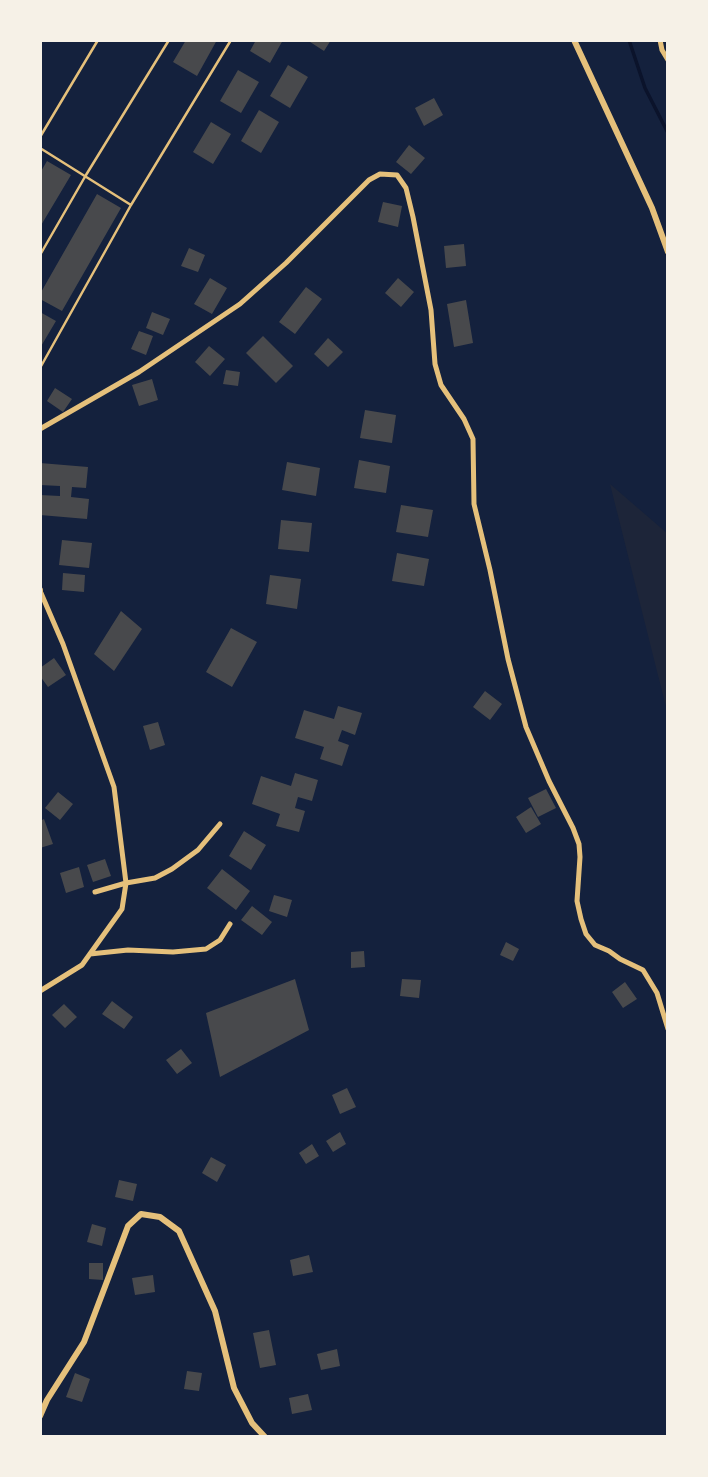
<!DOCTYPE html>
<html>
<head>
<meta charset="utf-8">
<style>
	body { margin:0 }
	#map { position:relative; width:708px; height:1477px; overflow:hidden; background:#14213d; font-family:"Source Sans 3",sans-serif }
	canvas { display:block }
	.frame { position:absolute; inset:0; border:42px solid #f6f1e7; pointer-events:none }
</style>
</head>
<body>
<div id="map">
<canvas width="708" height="1477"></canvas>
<div class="frame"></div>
</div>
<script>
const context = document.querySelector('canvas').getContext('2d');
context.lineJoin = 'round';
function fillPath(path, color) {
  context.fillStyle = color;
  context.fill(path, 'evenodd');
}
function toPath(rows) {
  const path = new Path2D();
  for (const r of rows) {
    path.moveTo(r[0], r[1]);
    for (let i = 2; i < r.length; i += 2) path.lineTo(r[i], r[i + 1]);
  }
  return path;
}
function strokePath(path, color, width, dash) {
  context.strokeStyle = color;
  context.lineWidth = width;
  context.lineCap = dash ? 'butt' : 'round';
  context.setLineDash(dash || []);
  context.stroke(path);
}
const green = toPath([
	[610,484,668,534,668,711,665,703]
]);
const stream = toPath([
	[629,40,645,88,668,133]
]);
const building = toPath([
	[186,40,217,40,197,76,173,62],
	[256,40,283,40,270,63,250,51],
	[307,40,331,40,324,51],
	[288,65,308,77,290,108,270,96],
	[238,70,259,82,241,113,220,101],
	[434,98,443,115,424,126,415,108],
	[259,110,279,122,261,153,241,141],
	[211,122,231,134,213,164,193,152],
	[409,145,425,158,411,174,396,162],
	[47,161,71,175,40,227,40,173],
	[97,194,121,208,62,311,40,299,40,294],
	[383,202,402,206,398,227,378,222],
	[464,244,466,266,446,268,444,246],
	[189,248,205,255,198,272,181,266],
	[210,278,227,288,212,314,194,304],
	[398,278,414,292,401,307,385,293],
	[306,287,322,299,295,334,279,322],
	[466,300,473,343,454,347,447,304],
	[40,312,56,321,40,348],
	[152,312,170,319,163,335,146,328],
	[139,331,153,336,146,355,131,349],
	[263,336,293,366,276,383,246,353],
	[328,338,343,352,328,367,314,354],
	[209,346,225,359,210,376,195,362],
	[226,370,240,372,238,386,223,384],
	[152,379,158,400,139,406,132,385],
	[55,388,72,399,63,412,47,401],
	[365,410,396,415,392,443,360,438],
	[359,460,390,466,386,493,354,488],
	[287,462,320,468,316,496,282,490],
	[40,463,88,467,86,488,72,487,71,497,89,499,87,519,40,515,40,495,60,496,60,486,40,485],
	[401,505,433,510,428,537,396,532],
	[281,520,312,523,309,552,278,549],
	[62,540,92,543,89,568,59,565],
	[397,553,429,559,424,586,392,581],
	[63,573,85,575,84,592,62,590],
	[270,575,301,579,297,609,266,604],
	[121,611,142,629,114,671,94,654],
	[231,628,257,642,232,687,206,672],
	[54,658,66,675,48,687,40,676,40,668],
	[485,691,502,704,490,720,473,707],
	[338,706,362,713,355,735,342,730,338,741,349,745,342,766,320,759,324,747,295,738,304,710,334,719],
	[158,722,165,745,150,750,143,726],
	[295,773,318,780,312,801,298,797,295,808,305,811,299,832,276,826,280,814,252,804,261,776,291,786],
	[546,789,556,808,538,817,528,798],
	[58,792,73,804,60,820,45,808],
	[531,807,541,824,526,833,516,817],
	[44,819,53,844,40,848,40,821],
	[244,831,266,845,251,870,229,856],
	[105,859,111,876,93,882,87,865],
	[79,867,84,887,66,893,60,873],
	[222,869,250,891,236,910,207,888],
	[274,895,292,900,287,917,269,911],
	[252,906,272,922,262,935,241,920],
	[506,942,519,949,513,961,500,955],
	[364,951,365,967,351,968,351,952],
	[295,979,309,1030,220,1077,206,1013],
	[402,979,421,980,419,998,400,996],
	[625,982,637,999,623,1008,612,992],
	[112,1001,133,1017,124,1029,102,1014],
	[64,1004,77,1017,65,1028,52,1015],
	[181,1049,192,1063,177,1074,166,1060],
	[347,1088,356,1107,340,1114,332,1095],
	[340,1132,346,1144,333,1152,326,1141],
	[312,1144,319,1156,306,1164,299,1153],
	[211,1157,226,1165,217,1182,202,1173],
	[119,1180,137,1184,133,1201,115,1197],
	[92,1224,106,1228,102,1246,87,1242],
	[309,1255,313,1272,293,1276,290,1260],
	[89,1263,103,1263,103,1280,89,1279],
	[153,1275,155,1292,135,1295,132,1278],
	[269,1330,276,1365,260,1368,253,1333],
	[337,1349,340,1366,321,1370,317,1354],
	[187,1371,202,1373,199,1391,184,1389],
	[75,1373,90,1379,82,1402,66,1397],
	[308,1394,312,1410,292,1414,289,1398]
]);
const service = toPath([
	[40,137,98,40],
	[40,148,131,205],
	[40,255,86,175,169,40],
	[40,368,131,205,231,40]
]);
const minor = toPath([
	[660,40,662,50,668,60],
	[40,429,139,372,240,304,286,263,369,180,380,174,397,175,406,188,413,217,431,310,435,364,441,385,464,419,473,439,474,504,490,570,508,659,526,727,549,781,573,828,579,844,580,857,577,901,581,919,586,934,595,945,609,951,620,959,643,970,657,993,668,1029],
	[95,892,126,883,155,878,172,869,198,850,220,824],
	[90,954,128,950,173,952,206,949,220,940,230,924],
	[40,991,82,965,122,909,126,883,114,787,63,644,41,593]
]);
const tertiary = toPath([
	[574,40,652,208,668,252],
	[40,590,40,599],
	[40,1416,47,1400,84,1342,128,1226,141,1214,160,1217,179,1231,215,1311,234,1388,252,1423,265,1437]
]);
fillPath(green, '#1d2539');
strokePath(stream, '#0b132b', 3.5);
fillPath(building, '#48494c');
strokePath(service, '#e5c07b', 2.5);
strokePath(minor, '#e5c07b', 5);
strokePath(tertiary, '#e5c07b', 6);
</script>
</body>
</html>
